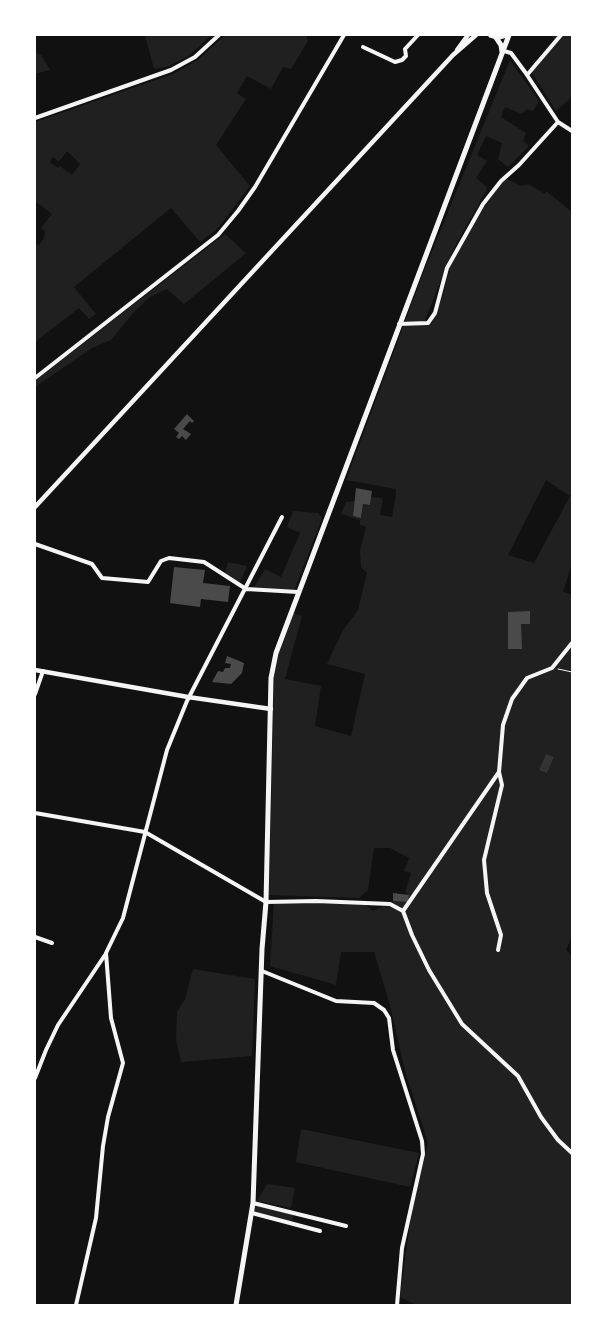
<!DOCTYPE html>
<html>
<head>
<meta charset="utf-8">
<style>
	body { margin:0 }
	#map { position:relative; width:607px; height:1340px; overflow:hidden; background:#111; font-family:Lato,sans-serif }
	canvas { display:block }
	.frame { position:absolute; inset:0; border:36px solid #fff; pointer-events:none }
</style>
</head>
<body>
<div id="map">
<canvas width="607" height="1340"></canvas>
<div class="frame"></div>
</div>
<script>
const context = document.querySelector('canvas').getContext('2d');
context.lineJoin = 'round';
function fillPath(path, color) {
  context.fillStyle = color;
  context.fill(path, 'evenodd');
}
function toPath(rows) {
  const path = new Path2D();
  for (const r of rows) {
    path.moveTo(r[0], r[1]);
    for (let i = 2; i < r.length; i += 2) path.lineTo(r[i], r[i + 1]);
  }
  return path;
}
function strokePath(path, color, width, dash) {
  context.strokeStyle = color;
  context.lineWidth = width;
  context.lineCap = dash ? 'butt' : 'round';
  context.setLineDash(dash || []);
  context.stroke(path);
}
const green = toPath([
	[145,35,212,35,187,57,169,66,154,69],
	[225,35,306,35,308,41,291,69,283,67,271,89,247,76,237,93,246,99,216,145,250,186,218,228,200,242,171,208,74,287,96,314,89,319,79,308,35,342,35,245,40,244,44,238,45,231,41,228,52,214,35,201,35,122,173,74,198,60],
	[67,151,80,164,72,175,60,166,58,168,50,162,53,157,59,162],
	[551,35,572,35,572,97,556,111,531,71,557,42],
	[35,52,41,55,50,70,35,74],
	[510,60,539,101,533,111,527,109,522,114,505,107,501,117,526,133,523,141,529,146,508,167,498,159,502,143,486,136,477,155,487,161,476,178,487,187,486,191,453,250,425,320,432,323,443,295,450,267,458,250,484,207,505,178,521,186,528,184,545,194,546,191,572,212,572,563,563,592,572,595,572,936,566,950,572,956,572,1305,416,1305,400,1297,411,1215,428,1143,405,1071,390,1005,374,952,341,952,336,985,270,966,274,902,364,903,373,911,393,901,408,902,409,895,405,892,411,873,404,871,409,858,390,848,374,848,368,890,359,898,269,895,274,678,279,652,293,613,302,616,285,679,321,686,315,726,351,736,365,674,327,664,343,630,358,610,367,573,361,567,360,551,366,527,360,525,360,520,341,514,346,502,355,501,353,516,361,518,363,504,370,505,371,497,383,498,380,515,392,517,396,494,396,489,346,480,422,276],
	[546,480,570,496,534,563,508,555],
	[225,234,246,253,184,304,167,289,150,297,135,311,111,340,92,348,35,387,37,379],
	[293,511,318,513,322,518,295,589,253,589,265,569,281,577,300,533,287,527],
	[228,562,247,566,240,583,225,573],
	[193,969,255,979,252,1056,181,1062,176,1040,177,1012,185,999],
	[301,1129,419,1153,410,1187,296,1162],
	[267,1184,295,1188,291,1208,257,1201],
	[255,1205,294,1215,291,1222,254,1212]
]);
const water = toPath([
	[546,754,554,757,547,773,539,770]
]);
const building = toPath([
	[187,414,194,421,192,423,190,421,183,429,191,434,186,440,182,436,179,439,176,437,179,433,174,429],
	[356,488,372,491,370,505,363,504,361,518,353,516],
	[174,567,205,570,203,583,230,586,228,602,201,599,200,607,170,603],
	[530,611,530,624,521,624,522,649,508,649,508,612],
	[227,656,244,663,242,673,231,684,212,682,218,671,223,672,225,668,230,668,231,664,225,663],
	[393,893,409,895,408,902,393,901]
]);
const path = toPath([
	[558,669,572,672]
]);
const minor = toPath([
	[363,47,395,62,402,60,406,56,405,49,418,35],
	[504,51,511,53,525,72,558,122,572,131],
	[527,75,561,35],
	[35,118,171,70,195,57,219,35],
	[399,324,428,323,435,313,447,268,483,204,501,181,519,165,558,122],
	[35,378,218,235,238,211,255,187,344,35],
	[35,544,92,564,102,578,148,582,161,561,169,558,204,562,246,589,298,592],
	[35,694,43,671],
	[35,813,145,832,266,902,316,901,390,904,403,911],
	[403,911,499,772,503,725,512,699,527,678,552,668,572,643],
	[403,911,412,935,429,970,462,1024,518,1076,541,1117,558,1140,572,1153],
	[35,937,52,943],
	[498,950,501,935,487,893,484,860,502,785,499,772],
	[262,971,336,1001,374,1003,384,1010,389,1018,393,1050,422,1141,423,1154,402,1248,397,1305],
	[35,1078,46,1050,58,1025,105,955],
	[253,1203,346,1226],
	[252,1213,320,1231],
	[76,1305,96,1218,103,1146,108,1117,123,1063,111,1018,106,953,123,918,167,750,187,701,282,517]
]);
const tertiary = toPath([
	[457,50,468,35],
	[35,507,453,55,476,35],
	[35,670,188,697,271,709]
]);
const secondary = toPath([
	[495,36,501,45,502,52],
	[236,1305,253,1203,262,949,266,902,271,678,276,653,509,35]
]);
const primary = toPath([
	[491,35,498,37,506,35]
]);
fillPath(green, '#202020');
fillPath(water, '#333');
fillPath(building, '#4a4a4a');
strokePath(path, '#f5f5f5', 1);
strokePath(minor, '#f5f5f5', 4);
strokePath(tertiary, '#f5f5f5', 4.5);
strokePath(secondary, '#f5f5f5', 5);
strokePath(primary, '#f5f5f5', 5.5);
</script>
</body>
</html>
